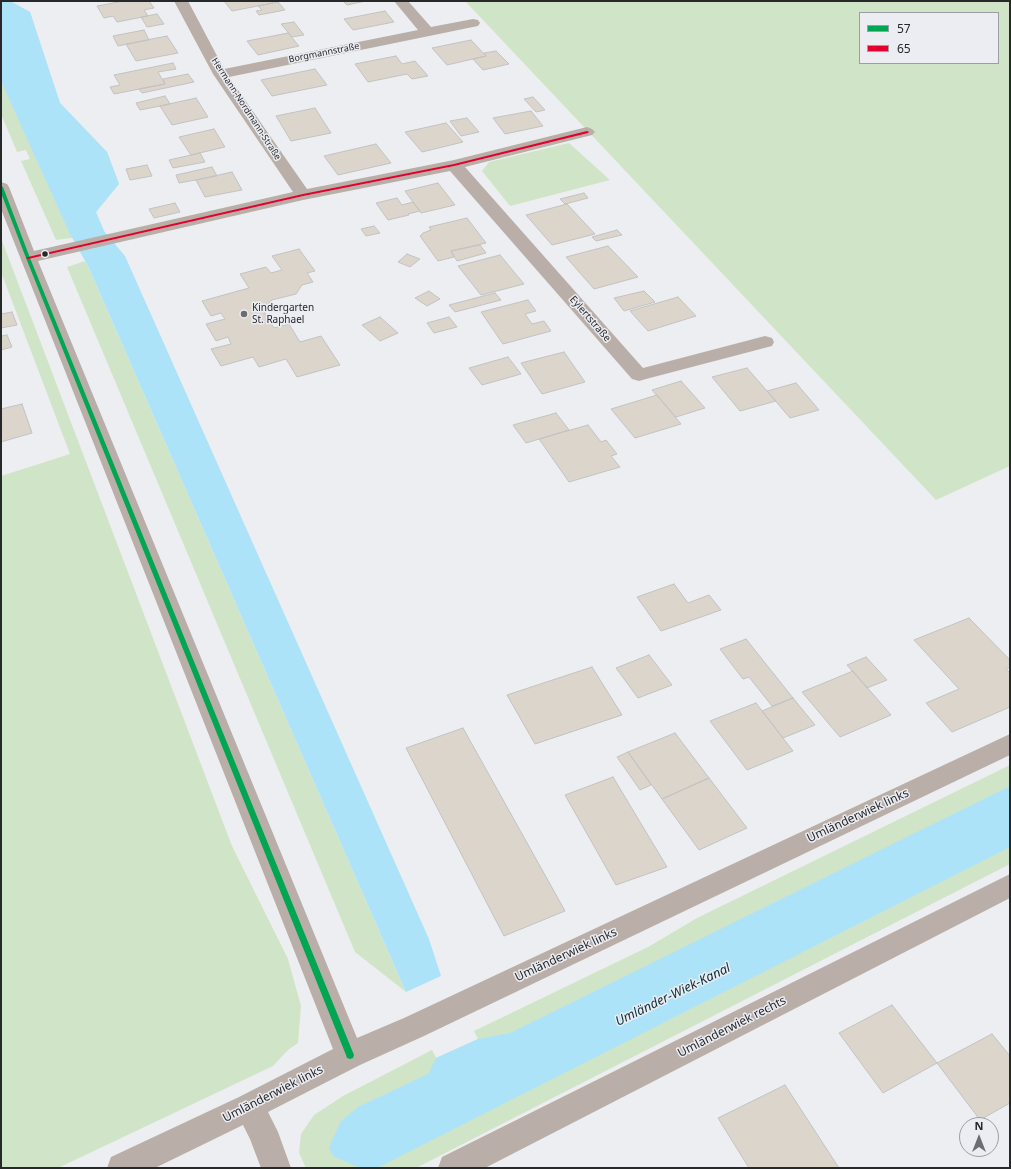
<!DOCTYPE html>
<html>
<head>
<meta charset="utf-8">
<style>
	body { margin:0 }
	#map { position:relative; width:1011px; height:1169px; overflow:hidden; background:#edeef1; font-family:"Noto Sans",sans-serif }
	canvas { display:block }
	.frame { position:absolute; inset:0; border:2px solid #27282a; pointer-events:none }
	.legend { position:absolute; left:859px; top:12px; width:140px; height:52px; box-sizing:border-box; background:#ebedf3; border:1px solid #9d9ea3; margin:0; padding:5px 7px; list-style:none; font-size:12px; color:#27282a }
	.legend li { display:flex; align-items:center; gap:8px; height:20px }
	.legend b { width:20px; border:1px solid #9d9ea3 }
	.north { position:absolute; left:959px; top:1117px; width:40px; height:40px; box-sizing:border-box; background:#ebedf3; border:1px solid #9d9ea3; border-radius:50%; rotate:0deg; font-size:11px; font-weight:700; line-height:16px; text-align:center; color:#27282a }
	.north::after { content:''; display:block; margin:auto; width:14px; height:18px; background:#6c6d70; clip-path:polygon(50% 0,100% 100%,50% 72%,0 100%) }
</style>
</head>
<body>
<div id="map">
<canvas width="1011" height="1169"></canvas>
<div class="frame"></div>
<ul class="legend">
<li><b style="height:5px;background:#00a651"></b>57</li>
<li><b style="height:5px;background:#e4002b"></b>65</li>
</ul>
<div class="north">N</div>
</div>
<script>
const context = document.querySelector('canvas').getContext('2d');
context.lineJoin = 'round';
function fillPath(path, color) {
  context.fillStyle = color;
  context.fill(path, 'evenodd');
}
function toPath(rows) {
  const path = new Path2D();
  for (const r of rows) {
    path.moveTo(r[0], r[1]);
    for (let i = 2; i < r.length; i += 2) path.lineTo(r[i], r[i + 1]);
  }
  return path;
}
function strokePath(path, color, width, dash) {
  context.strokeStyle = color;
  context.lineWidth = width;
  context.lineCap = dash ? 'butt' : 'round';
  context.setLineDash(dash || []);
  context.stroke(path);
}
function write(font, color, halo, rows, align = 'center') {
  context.font = font + ' "Noto Sans",sans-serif';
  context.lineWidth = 3;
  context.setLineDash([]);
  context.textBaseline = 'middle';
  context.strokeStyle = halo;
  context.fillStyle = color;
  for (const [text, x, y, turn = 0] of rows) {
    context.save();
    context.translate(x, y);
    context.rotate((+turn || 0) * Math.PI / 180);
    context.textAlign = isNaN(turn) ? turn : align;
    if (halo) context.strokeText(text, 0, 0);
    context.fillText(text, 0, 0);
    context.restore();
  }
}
const green = toPath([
	[1,1,10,1,30,12,60,103,107,152,119,184,96,212,104,231,71,238,56,240,21,161,30,159,26,150,17,152,1,114],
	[465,1,1010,1,1010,466,936,500],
	[860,13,998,13,998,63,860,63],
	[569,143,610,180,510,206,482,171,489,162],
	[1,238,232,846,288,959,301,1006,298,1043,288,1050,273,1066,58,1168,1,1168,1,476,70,454,1,272],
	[85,261,88,266,406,992,355,952,67,267],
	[1010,765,1010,864,416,1168,306,1168,299,1153,301,1134,314,1115,343,1096,432,1050,436,1058,478,1039,474,1031,648,947,697,918]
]);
const water = toPath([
	[1,1,10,1,30,12,60,103,107,152,119,184,96,212,104,231,125,256,429,939,441,976,406,992,88,266,70,234,1,81],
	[1010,786,1010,847,377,1168,360,1168,333,1156,329,1147,341,1121,358,1107,428,1074,436,1058,478,1039,510,1033]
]);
const building = toPath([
	[124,1,149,1,154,8,144,10,148,16,117,22,113,16,104,18,97,6,124,1],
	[224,1,271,1,273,3,232,11,224,1],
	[343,1,366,1,347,5,343,1],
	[278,2,285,10,259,15,256,11,262,10,258,6,278,2],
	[385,11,394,22,353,30,344,19,385,11],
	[157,14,164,24,147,27,141,17,157,14],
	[294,22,304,35,292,37,281,24,294,22],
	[144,30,149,40,118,46,113,36,144,30],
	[288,33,299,46,258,55,247,41,288,33],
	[167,36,178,53,136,61,126,44,167,36],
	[471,40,486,56,447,65,432,48,471,40],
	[496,51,509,64,483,70,473,59,486,56,484,53,496,51],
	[396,56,402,64,415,61,428,76,412,79,407,74,368,82,355,64,396,56],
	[173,63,176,69,158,72,165,84,114,94,110,87,120,85,114,75,173,63],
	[315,69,327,85,272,96,261,80,315,69],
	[188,74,194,82,142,93,139,89,165,84,163,79,188,74],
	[165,96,170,104,140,110,136,103,165,96],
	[533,97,545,110,536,112,524,99,533,97],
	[196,98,208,117,172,125,160,106,196,98],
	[315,108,331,133,291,141,276,116,315,108],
	[531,111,543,126,505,134,493,118,531,111],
	[467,118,479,132,461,136,450,121,467,118],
	[446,123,463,142,422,152,405,132,446,123],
	[214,129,225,147,191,155,179,137,214,129],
	[376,144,391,163,338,175,324,156,376,144],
	[200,153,205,162,173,168,169,160,200,153],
	[147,165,152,176,130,180,126,169,147,165],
	[212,167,217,176,179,183,176,175,212,167],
	[232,172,242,190,205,197,196,180,232,172],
	[438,183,455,205,421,213,405,191,438,183],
	[584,193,588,198,565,204,560,199,584,193],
	[397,198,402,205,413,202,420,211,408,214,409,215,388,220,376,203,397,198],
	[175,203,180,212,154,218,149,209,175,203],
	[567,204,595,234,552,245,526,215,567,204],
	[467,218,486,243,451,251,454,257,438,261,420,236,423,233,431,230,429,227,467,218],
	[374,226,380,233,366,236,361,229,374,226],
	[617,230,622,235,596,241,592,237,617,230],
	[480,245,486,253,457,261,451,251,480,245],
	[608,246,638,277,594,289,566,257,608,246],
	[299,249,315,271,307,273,313,282,302,285,296,294,272,300,263,310,274,328,289,324,300,342,321,336,340,365,297,377,286,359,259,367,253,357,221,366,211,349,231,344,228,337,216,341,206,324,225,319,221,313,211,316,202,301,249,288,240,274,266,267,271,273,282,270,272,256,299,249],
	[407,254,420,259,410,267,398,262,407,254],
	[500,255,524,284,481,295,458,266,500,255],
	[429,291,440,299,427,306,415,298,429,291],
	[644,291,655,302,624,311,614,298,644,291],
	[495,293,501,300,455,312,449,305,495,293],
	[678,297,696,316,648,331,630,311,678,297],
	[528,300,536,311,525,314,532,324,544,321,551,331,503,344,481,312,528,300],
	[12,312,17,325,1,328,1,314,12,312],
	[380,317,398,333,380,341,362,325,380,317],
	[449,317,457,327,434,333,427,323,449,317],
	[7,335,12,347,1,350,1,336,7,335],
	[564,352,585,382,542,394,521,363,564,352],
	[508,357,521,374,482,385,469,368,508,357],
	[747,368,767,391,776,401,740,411,712,377,747,368],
	[681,381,705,408,676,417,652,390,681,381],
	[796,383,819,410,790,418,767,391,796,383],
	[657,395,681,424,635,438,611,409,657,395],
	[22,404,32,433,1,442,1,409,22,404],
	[556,413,569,430,526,443,513,425,556,413],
	[588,425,601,442,606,440,617,454,611,456,620,467,569,482,539,439,588,425],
	[674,584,688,603,709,595,721,610,661,631,637,597,674,584],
	[969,618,1010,660,1010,667,1006,669,1010,673,1010,707,952,732,926,703,959,689,914,640,969,618],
	[746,639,793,698,772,706,749,677,743,679,720,649,746,639],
	[649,655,672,685,638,698,616,668,649,655],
	[866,657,887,680,867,688,847,665,866,657],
	[592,667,622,715,535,744,507,695,592,667],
	[853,671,891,715,840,737,802,692,853,671],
	[793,698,815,725,783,738,762,711,793,698],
	[756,703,793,751,747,770,710,721,756,703],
	[463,728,565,911,504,936,406,748,463,728],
	[675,733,709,778,662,799,628,752,675,733],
	[628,752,651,785,640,790,617,757,628,752],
	[613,777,667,867,616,885,565,795,613,777],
	[709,778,747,828,699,850,662,799,709,778],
	[892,1005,937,1063,883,1093,839,1033,892,1005],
	[992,1034,1010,1056,1010,1103,980,1120,937,1063,992,1034],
	[785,1085,839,1168,749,1168,718,1118,785,1085]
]);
const minor = toPath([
	[174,1,188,1,224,69,418,30,394,1,408,1,431,27,473,19,478,20,480,23,478,26,473,27,229,77,307,189,454,160,587,127,592,129,595,132,592,135,465,167,643,368,765,336,772,338,774,342,772,346,646,379,639,381,632,379,450,171,303,200,38,261,357,1038,404,1018,1010,734,1010,755,424,1036,360,1065,268,1112,278,1132,291,1168,261,1168,250,1139,243,1125,155,1168,107,1168,111,1157,239,1097,333,1049,1,209,1,182,7,184,9,187,34,251,293,192,213,74,174,1],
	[1010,874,1010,898,485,1168,438,1168,442,1157,1010,874]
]);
const bus1 = toPath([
	[1,186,3,187,30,258,354,1055,353,1058,350,1059,347,1058,346,1055,26,258,1,193,1,186]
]);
const bus2 = toPath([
	[587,131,589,132,588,133,454,166,303,196,28,259,26,258,28,257,303,194,454,164,587,131]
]);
const markers = [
	[45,254,3.5,"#27282a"],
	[244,314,4,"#6c6d70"]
];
const farStreetnames = [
	["Borgmannstraße",324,53,-11],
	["Hermann-Nordmann-Straße",246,109,57]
];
const poiNames = [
	["Kindergarten",252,308],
	["St. Raphael",252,320]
];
const streetNames = [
	["Eylertstraße",590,319,49]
];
const nearStreetnames = [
	["Umländerwiek links",858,816,-25],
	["Umländerwiek links",566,955,-25],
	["Umländerwiek rechts",732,1027,-27],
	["Umländerwiek links",273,1094,-27]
];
const nearWaternames = [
	["Umländer-Wiek-Kanal",673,995,-26]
];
fillPath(green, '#d0e5c8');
fillPath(water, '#ace3f9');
fillPath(building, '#dcd5cb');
strokePath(building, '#c2c2c2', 1);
fillPath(minor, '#b9afa8');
fillPath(bus1, '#00a651');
fillPath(bus2, '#e4002b');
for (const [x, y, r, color] of markers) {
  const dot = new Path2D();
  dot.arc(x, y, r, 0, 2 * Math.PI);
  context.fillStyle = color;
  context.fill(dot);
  strokePath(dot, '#ebedf3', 1.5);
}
write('9px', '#27282a', '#ebedf3', farStreetnames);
write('10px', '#27282a', '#ebedf3', poiNames, 'left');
write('10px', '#27282a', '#ebedf3', streetNames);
write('12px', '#27282a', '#ebedf3', nearStreetnames);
write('italic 13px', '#0b313d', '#ebedf3', nearWaternames);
</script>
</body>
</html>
